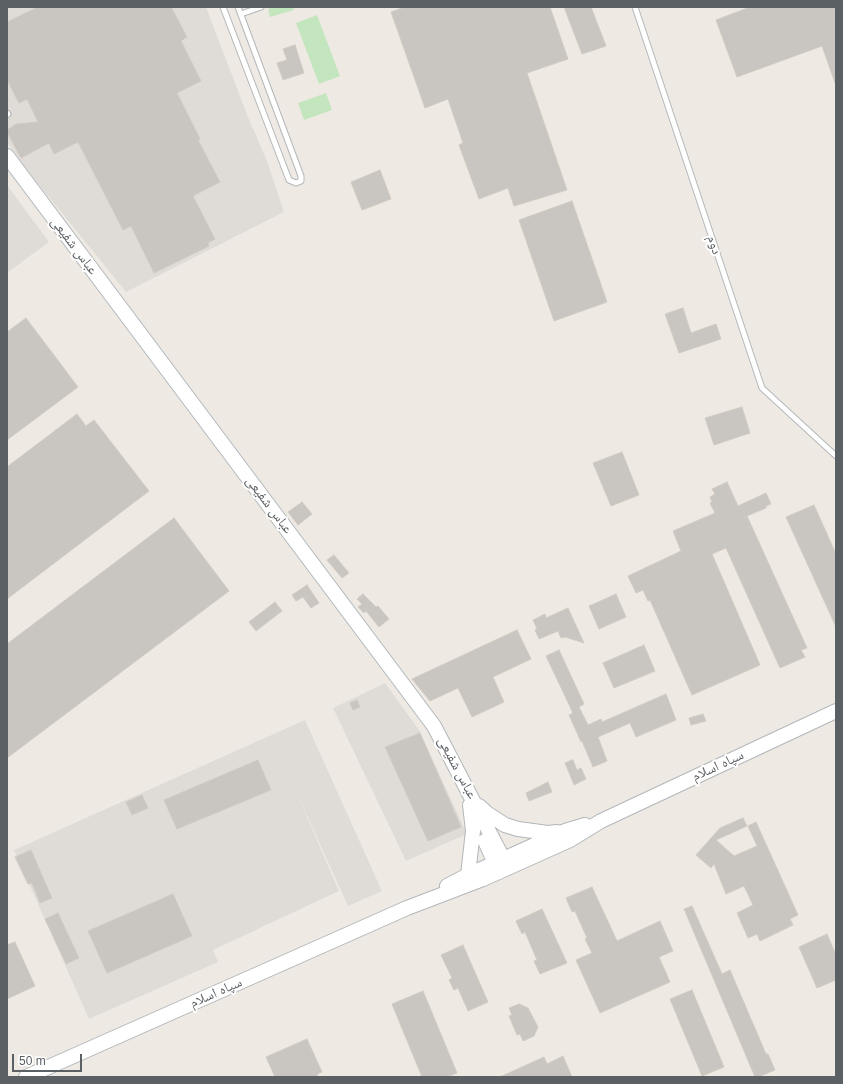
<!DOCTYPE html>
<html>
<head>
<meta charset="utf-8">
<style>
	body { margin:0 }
	#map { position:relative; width:843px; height:1084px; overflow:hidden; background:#eeeae3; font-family:Helvetica,sans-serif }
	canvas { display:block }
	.frame { position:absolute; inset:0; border:8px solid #5b6064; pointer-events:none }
	.scale { position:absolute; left:12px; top:1054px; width:70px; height:18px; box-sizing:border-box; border:2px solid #5b6064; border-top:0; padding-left:5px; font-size:12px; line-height:14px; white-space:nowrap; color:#5b6064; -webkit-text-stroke:3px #fff; paint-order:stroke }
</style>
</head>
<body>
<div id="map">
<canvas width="843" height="1084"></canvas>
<div class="frame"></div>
<div class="scale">50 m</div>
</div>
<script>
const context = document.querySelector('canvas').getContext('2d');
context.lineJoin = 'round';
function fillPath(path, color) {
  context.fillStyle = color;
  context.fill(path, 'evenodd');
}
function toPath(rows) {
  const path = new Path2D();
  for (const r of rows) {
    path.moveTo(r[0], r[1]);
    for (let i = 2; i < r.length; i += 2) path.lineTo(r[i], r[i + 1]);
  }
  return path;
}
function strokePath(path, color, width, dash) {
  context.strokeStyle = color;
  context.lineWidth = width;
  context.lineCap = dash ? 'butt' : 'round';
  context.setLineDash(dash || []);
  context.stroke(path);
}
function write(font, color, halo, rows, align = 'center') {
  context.font = font + ' Helvetica,"Noto Naskh Arabic",sans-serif';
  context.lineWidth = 4;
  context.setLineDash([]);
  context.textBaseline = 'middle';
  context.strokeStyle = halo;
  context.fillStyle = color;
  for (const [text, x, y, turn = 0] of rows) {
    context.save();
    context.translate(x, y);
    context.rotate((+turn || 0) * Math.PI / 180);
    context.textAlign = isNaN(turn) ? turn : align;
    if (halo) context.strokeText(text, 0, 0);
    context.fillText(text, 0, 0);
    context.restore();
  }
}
const industrial = toPath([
	[7,7,206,7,248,117,267,161,284,212,126,292,31,175,7,142],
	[7,185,49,242,7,273],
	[385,683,419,730,467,834,406,861,333,708],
	[305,720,382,891,348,906,294,787,339,891,213,950,218,962,89,1019,14,850]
]);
const green = toPath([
	[275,7,294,7,294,10,270,17,268,9],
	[317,15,340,76,319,84,296,23],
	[326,93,332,110,304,120,298,103]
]);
const building = toPath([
	[38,7,171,7,187,37,181,41,201,81,177,93,200,139,198,140,220,182,193,196,215,239,208,243,209,246,154,273,131,226,123,230,78,142,54,154,49,143,21,158,7,132,7,130,16,124,38,122,27,99,19,103,7,80,7,22,38,7],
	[405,7,550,7,568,59,527,73,567,190,514,206,508,188,479,199,459,145,463,143,448,99,425,108,391,12,405,7],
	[564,7,591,7,606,46,582,54,564,7],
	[750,7,836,7,836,83,835,83,822,46,737,77,716,20,750,7],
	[295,45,304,73,283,80,277,63,287,60,283,49,295,45],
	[380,170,391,199,362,210,351,182,380,170],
	[572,201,607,302,554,321,519,220,572,201],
	[683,308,691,333,716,324,721,339,679,353,665,314,683,308],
	[26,318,78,387,7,440,7,332,26,318],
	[742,407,750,433,714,445,705,418,742,407],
	[77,414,86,426,94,420,149,491,7,599,7,467,77,414],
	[622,452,639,495,611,506,593,463,622,452],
	[727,482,738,506,766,493,771,504,766,506,766,508,747,516,807,648,801,650,805,657,780,668,726,548,712,554,760,665,692,695,650,600,648,601,643,590,636,593,628,576,681,551,673,531,715,513,710,503,712,502,710,497,715,494,712,489,727,482],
	[302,502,312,514,298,525,288,512,302,502],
	[814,505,836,554,836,627,786,517,814,505],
	[174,518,229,591,7,758,7,644,174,518],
	[334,555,349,573,342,578,327,560,334,555],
	[307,585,319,603,311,608,303,597,296,601,292,595,307,585],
	[363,594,376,607,378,606,389,619,379,627,366,611,364,613,358,607,362,604,357,599,363,594],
	[616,594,626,617,599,629,589,606,616,594],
	[275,602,282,611,256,631,249,622,275,602],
	[568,608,584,643,565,637,561,638,558,631,539,639,535,630,537,629,533,620,545,614,546,618,568,608],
	[517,630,531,659,493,677,504,702,472,717,458,688,430,701,412,679,517,630],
	[644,645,655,671,614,688,603,663,644,645],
	[559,650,584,704,579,707,588,725,601,719,602,722,666,694,676,720,636,737,630,723,598,737,607,761,593,767,582,741,581,742,569,715,573,713,546,656,559,650],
	[357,700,360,707,353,710,350,703,357,700],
	[703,714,706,721,691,725,689,718,703,714],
	[420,733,461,827,428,841,385,747,420,733],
	[258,760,271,790,177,829,164,800,258,760],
	[572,760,573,760,577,770,581,768,586,779,574,785,565,763,572,760],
	[548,782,552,792,529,801,526,793,548,782],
	[142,795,148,808,132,815,126,802,142,795],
	[743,818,747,826,716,840,734,856,757,846,748,826,756,822,798,915,790,919,793,925,760,941,757,934,748,938,737,913,753,905,744,886,726,894,714,864,711,868,696,855,720,828,743,818],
	[31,850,52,898,40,903,32,883,28,884,15,857,31,850],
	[592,887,617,941,660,921,673,951,659,957,670,982,600,1013,576,960,592,953,585,939,587,938,575,911,572,912,566,898,592,887],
	[173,894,192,936,107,973,88,931,173,894],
	[692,906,722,974,730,970,766,1054,768,1054,775,1070,758,1077,755,1077,684,909,692,906],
	[542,909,567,963,540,974,534,961,537,960,525,932,522,934,516,921,542,909],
	[58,913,79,958,66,964,45,919,58,913],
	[827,934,836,955,836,980,817,988,799,947,827,934],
	[15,942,35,986,7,999,7,945,15,942],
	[463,945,488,1002,468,1011,458,988,454,990,449,980,452,978,441,955,463,945],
	[692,990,724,1067,702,1076,670,999,692,990],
	[423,991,457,1073,447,1077,422,1077,392,1004,423,991],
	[519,1004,528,1008,538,1027,534,1036,523,1041,520,1034,517,1035,509,1016,512,1015,509,1008,519,1004],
	[307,1039,322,1072,317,1074,318,1077,275,1077,266,1057,307,1039],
	[563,1056,572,1077,500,1077,544,1057,547,1064,563,1056]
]);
const service = toPath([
	[223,7,289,180,296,183,301,181,301,176,238,7],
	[635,7,762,388,836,456],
	[241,14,261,7],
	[7,113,8,114]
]);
const secondary = toPath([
	[7,156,434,726,508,868],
	[479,806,488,814,505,825,518,829,548,833,557,832],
	[485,841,499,872],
	[468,875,473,831,470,805],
	[447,886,468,875,565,831,585,825],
	[26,1077,407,908,483,879,570,840,601,821,836,711]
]);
const streetNames = [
	["دوم",714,245,72],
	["عباس شفیعی",74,246,53],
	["عباس شفیعی",269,505,53],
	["سپاه اسلام",718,766,-25],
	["عباس شفیعی",457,768,62],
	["سپاه اسلام",216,993,-24]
];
fillPath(industrial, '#dfdcd8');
fillPath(green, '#c4e6bf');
fillPath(building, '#c9c5c0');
strokePath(building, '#d3cbc1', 1);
strokePath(service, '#b4b7ba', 7);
strokePath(secondary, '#b2b7bb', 16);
strokePath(service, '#fff', 5);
strokePath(secondary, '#fff', 14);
write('14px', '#5b6064', '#fff', streetNames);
</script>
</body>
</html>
